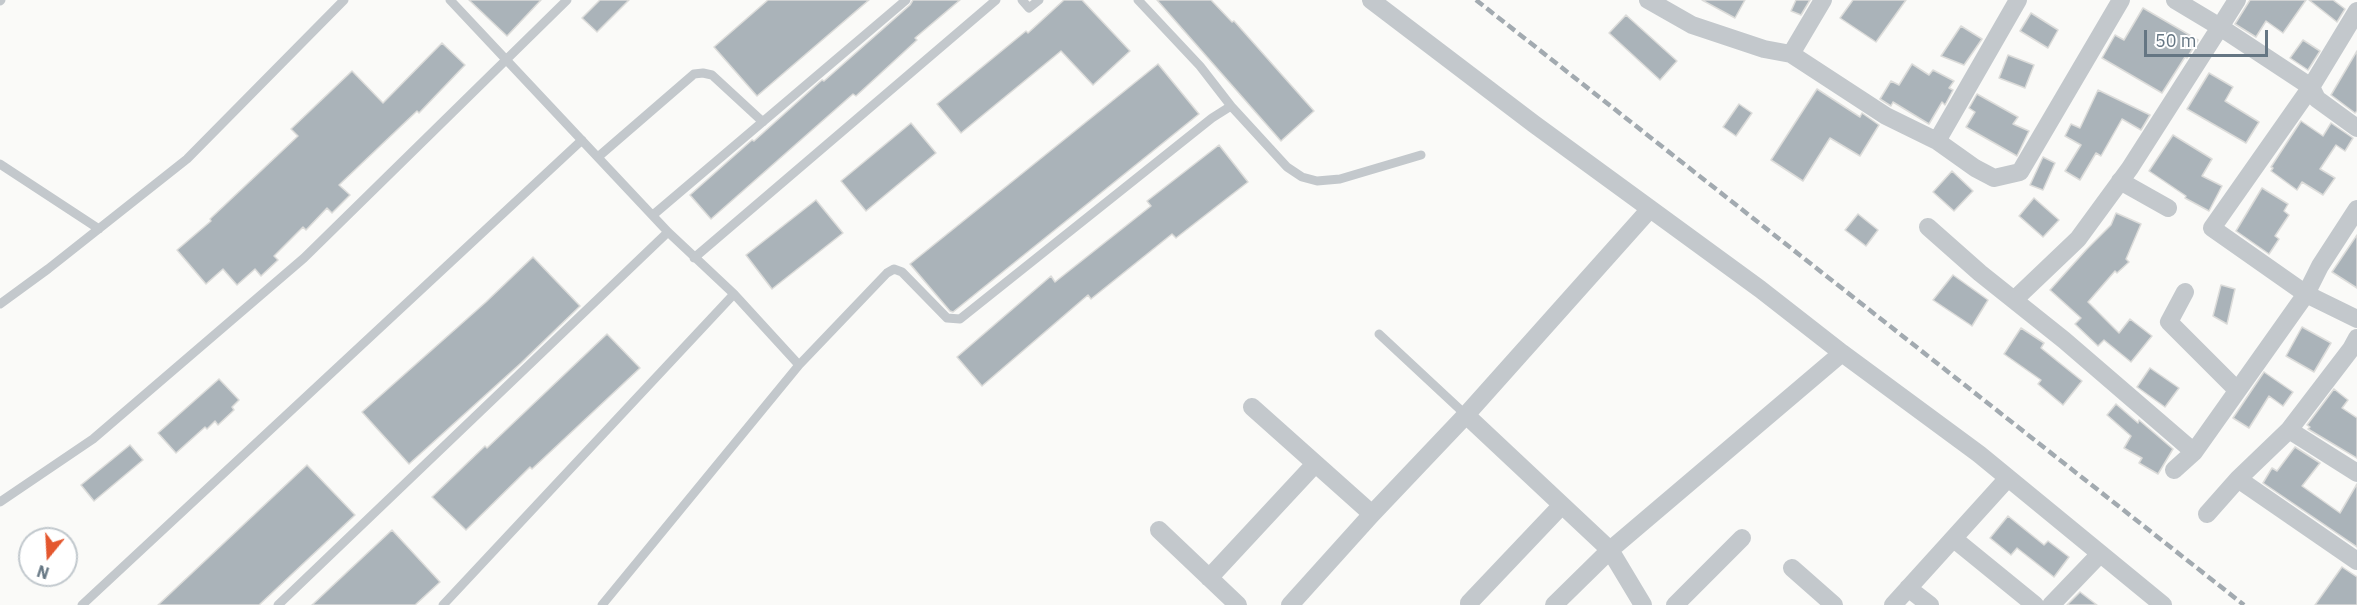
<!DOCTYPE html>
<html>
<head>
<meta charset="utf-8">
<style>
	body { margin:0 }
	#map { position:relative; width:2357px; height:605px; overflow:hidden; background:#fafaf8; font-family:"IBM Plex Sans",sans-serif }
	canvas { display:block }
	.north { position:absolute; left:18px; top:527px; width:60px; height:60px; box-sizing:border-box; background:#fff; border:2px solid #c1c8cd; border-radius:50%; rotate:198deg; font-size:16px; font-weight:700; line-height:24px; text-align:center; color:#657683 }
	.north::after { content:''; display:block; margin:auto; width:21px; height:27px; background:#e4572e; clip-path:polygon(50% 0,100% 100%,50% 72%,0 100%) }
	.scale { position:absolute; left:2144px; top:30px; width:124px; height:27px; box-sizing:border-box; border:3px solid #657683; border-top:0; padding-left:8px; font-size:18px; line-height:21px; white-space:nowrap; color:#657683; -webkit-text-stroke:4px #fff; paint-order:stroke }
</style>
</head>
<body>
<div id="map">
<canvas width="2357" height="605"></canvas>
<div class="north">N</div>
<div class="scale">50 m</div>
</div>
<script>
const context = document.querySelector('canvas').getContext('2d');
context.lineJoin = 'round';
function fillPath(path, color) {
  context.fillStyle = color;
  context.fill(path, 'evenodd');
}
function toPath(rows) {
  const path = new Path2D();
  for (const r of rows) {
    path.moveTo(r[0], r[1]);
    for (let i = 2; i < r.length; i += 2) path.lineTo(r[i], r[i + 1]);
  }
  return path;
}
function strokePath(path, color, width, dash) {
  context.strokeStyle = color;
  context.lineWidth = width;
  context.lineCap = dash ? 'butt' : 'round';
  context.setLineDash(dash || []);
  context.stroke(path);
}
const building = toPath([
	[469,0,541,0,507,36,469,0],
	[600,0,629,0,597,32,582,18,600,0],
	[768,0,869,0,757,96,714,47,768,0],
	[913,0,960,0,915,38,917,40,856,96,853,94,711,219,690,195,752,140,754,141,822,80,824,81,910,5,913,0],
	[1064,0,1082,0,1130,51,1093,85,1061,51,961,133,937,104,1026,31,1028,33,1064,0],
	[1157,0,1211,0,1232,22,1234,21,1314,111,1281,141,1157,0],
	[1702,0,1745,0,1735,18,1702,0],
	[1796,0,1810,0,1801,15,1791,11,1796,0],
	[1853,0,1906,0,1876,42,1840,18,1853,0],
	[2250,0,2306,0,2283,33,2266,21,2256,37,2235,24,2250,0],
	[2309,0,2333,0,2345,9,2337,22,2309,0],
	[2143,8,2198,40,2187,58,2185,57,2162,93,2102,58,2115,35,2124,40,2143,8],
	[2031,13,2058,30,2048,48,2020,31,2031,13],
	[1626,15,1677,61,1660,80,1609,33,1626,15],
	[1961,26,1982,39,1964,65,1941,56,1961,26],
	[2303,40,2320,51,2308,70,2290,58,2303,40],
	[442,43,465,65,419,113,417,111,339,185,350,195,332,213,327,208,306,230,303,227,274,256,278,260,261,276,255,269,237,285,223,269,206,284,177,250,211,221,210,219,298,136,291,129,352,71,383,103,442,43],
	[2357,51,2357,111,2355,113,2331,95,2357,51],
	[2008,55,2034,65,2025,88,1999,78,2008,55],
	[1158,64,1199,114,953,312,950,311,910,264,1158,64],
	[1912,64,1929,75,1933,70,1954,81,1949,88,1953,90,1945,105,1942,102,1929,124,1893,102,1891,106,1880,99,1891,81,1899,85,1912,64],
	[2209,73,2233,87,2225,101,2259,122,2246,143,2187,109,2209,73],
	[1817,89,1860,117,1862,113,1879,125,1860,156,1830,138,1803,181,1771,160,1817,89],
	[2098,90,2150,115,2141,130,2122,119,2101,156,2096,153,2080,180,2065,171,2081,145,2065,136,2071,124,2080,128,2098,90],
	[1977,94,2018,117,2013,124,2029,131,2017,156,1966,127,1975,112,1969,108,1977,94],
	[1739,104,1752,113,1736,136,1723,127,1739,104],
	[2301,121,2323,136,2331,123,2353,138,2345,151,2336,145,2320,169,2335,178,2323,195,2302,182,2297,190,2271,171,2273,168,2271,167,2301,121],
	[911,123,936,153,866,211,841,181,911,123],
	[2173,135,2212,159,2202,176,2222,186,2209,211,2185,198,2186,196,2149,171,2173,135],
	[1219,145,1248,182,1176,238,1172,234,1091,299,1088,295,982,386,957,357,1051,276,1055,282,1151,206,1147,201,1219,145],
	[2043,157,2055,163,2043,190,2030,185,2043,157],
	[1952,171,1973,191,1954,211,1933,192,1952,171],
	[2262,188,2288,204,2284,211,2289,215,2275,236,2279,239,2269,254,2236,231,2262,188],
	[2034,198,2059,220,2043,237,2019,216,2034,198],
	[816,200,843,233,772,289,746,255,816,200],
	[2116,213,2141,224,2126,259,2129,262,2117,273,2115,271,2088,302,2119,333,2130,319,2152,336,2131,362,2104,340,2098,346,2075,324,2081,318,2050,290,2087,249,2111,225,2116,213],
	[1858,214,1878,230,1866,246,1845,230,1858,214],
	[2357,235,2357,288,2332,272,2357,235],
	[533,257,580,306,521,363,409,464,362,412,486,302,533,257],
	[1953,275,1988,300,1972,326,1933,300,1953,275],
	[2221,285,2235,289,2227,324,2213,316,2221,285],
	[2302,327,2331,343,2314,372,2286,356,2302,327],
	[2021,328,2044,343,2041,348,2082,381,2063,405,2038,384,2041,380,2004,354,2021,328],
	[607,334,640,368,532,469,530,467,466,530,432,497,485,446,487,448,607,334],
	[2150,368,2179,388,2165,407,2137,387,2150,368],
	[2264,372,2293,392,2283,406,2269,396,2249,428,2233,418,2264,372],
	[219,379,239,400,232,407,234,410,218,425,215,421,207,429,205,427,176,453,158,433,219,379],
	[2334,389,2348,400,2342,408,2357,418,2357,458,2308,429,2310,427,2307,425,2334,389],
	[2116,404,2138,423,2139,420,2173,449,2158,474,2139,463,2142,458,2124,448,2131,436,2107,415,2116,404],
	[130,445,143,460,94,501,81,485,130,445],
	[2295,447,2320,463,2302,486,2340,513,2357,484,2357,547,2263,483,2272,468,2277,471,2295,447],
	[307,465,355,515,259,605,158,605,307,465],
	[2008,516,2044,545,2048,541,2069,557,2054,577,2017,548,2011,555,1990,538,2008,516],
	[392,530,440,582,415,605,312,605,392,530],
	[2342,567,2357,577,2357,605,2315,605,2342,567],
	[2080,592,2097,605,2067,605,2080,592]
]);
const lane = toPath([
	[450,0,668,232,734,294,799,365],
	[1022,0,1029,8,1039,0],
	[1138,0,1200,66,1231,106],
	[0,1,1,0],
	[598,157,694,74,703,73,712,75,763,122],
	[0,164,99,229],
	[653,215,906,0],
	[694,258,996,0],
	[0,304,48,269,187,159,344,0],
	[1379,334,1466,415],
	[0,502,93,439,304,258,567,0],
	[82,605,582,140],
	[278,605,668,232],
	[443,605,734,294],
	[602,605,799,365,887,273,894,269,902,272,947,318,960,319,1212,118,1231,106,1287,167,1302,177,1317,181,1340,179,1421,155]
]);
const street = toPath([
	[1371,0,1534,124,1760,289,1842,353,1979,454,2163,605],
	[1648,0,1692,25,1764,49,1791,54],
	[1823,0,1791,54,1886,116,1937,141,1975,168,1994,178,2020,172,2121,0],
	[2175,0,2220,27,2237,0],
	[2357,11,2311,87,2212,228,2306,294,2357,319],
	[1937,141,2018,0],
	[2120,181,2168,208],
	[1928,227,1980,273,2064,340,2194,452],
	[2185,292,2169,322,2237,390],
	[2014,300,2078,239,2130,168,2220,27,2311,87,2317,99,2357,128],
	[1252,407,1372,514],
	[1466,415,1610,550,1842,353],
	[2289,430,2357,473],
	[2174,470,2194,452,2306,294,2320,266,2357,209],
	[2238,479,2357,561],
	[2207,514,2238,479,2289,430,2351,349,2357,338],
	[1159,530,1238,605],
	[1954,539,2035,605],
	[1792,568,1834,605],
	[1209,578,1315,464],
	[1908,588,1930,605],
	[1469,603,1562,505],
	[1290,605,1372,514,1466,415,1650,209],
	[1554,605,1610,550,1643,605],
	[1675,605,1742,538],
	[1893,605,2008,478],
	[2051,605,2100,554]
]);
const rail = toPath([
	[1476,0,2244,605]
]);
fillPath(building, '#aab3b9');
strokePath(building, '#dcdcda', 1.5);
strokePath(lane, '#c3c8cc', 9);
strokePath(street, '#c3c8cc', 18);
strokePath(rail, '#a2aab0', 4.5, [9, 4.5]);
</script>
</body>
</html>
